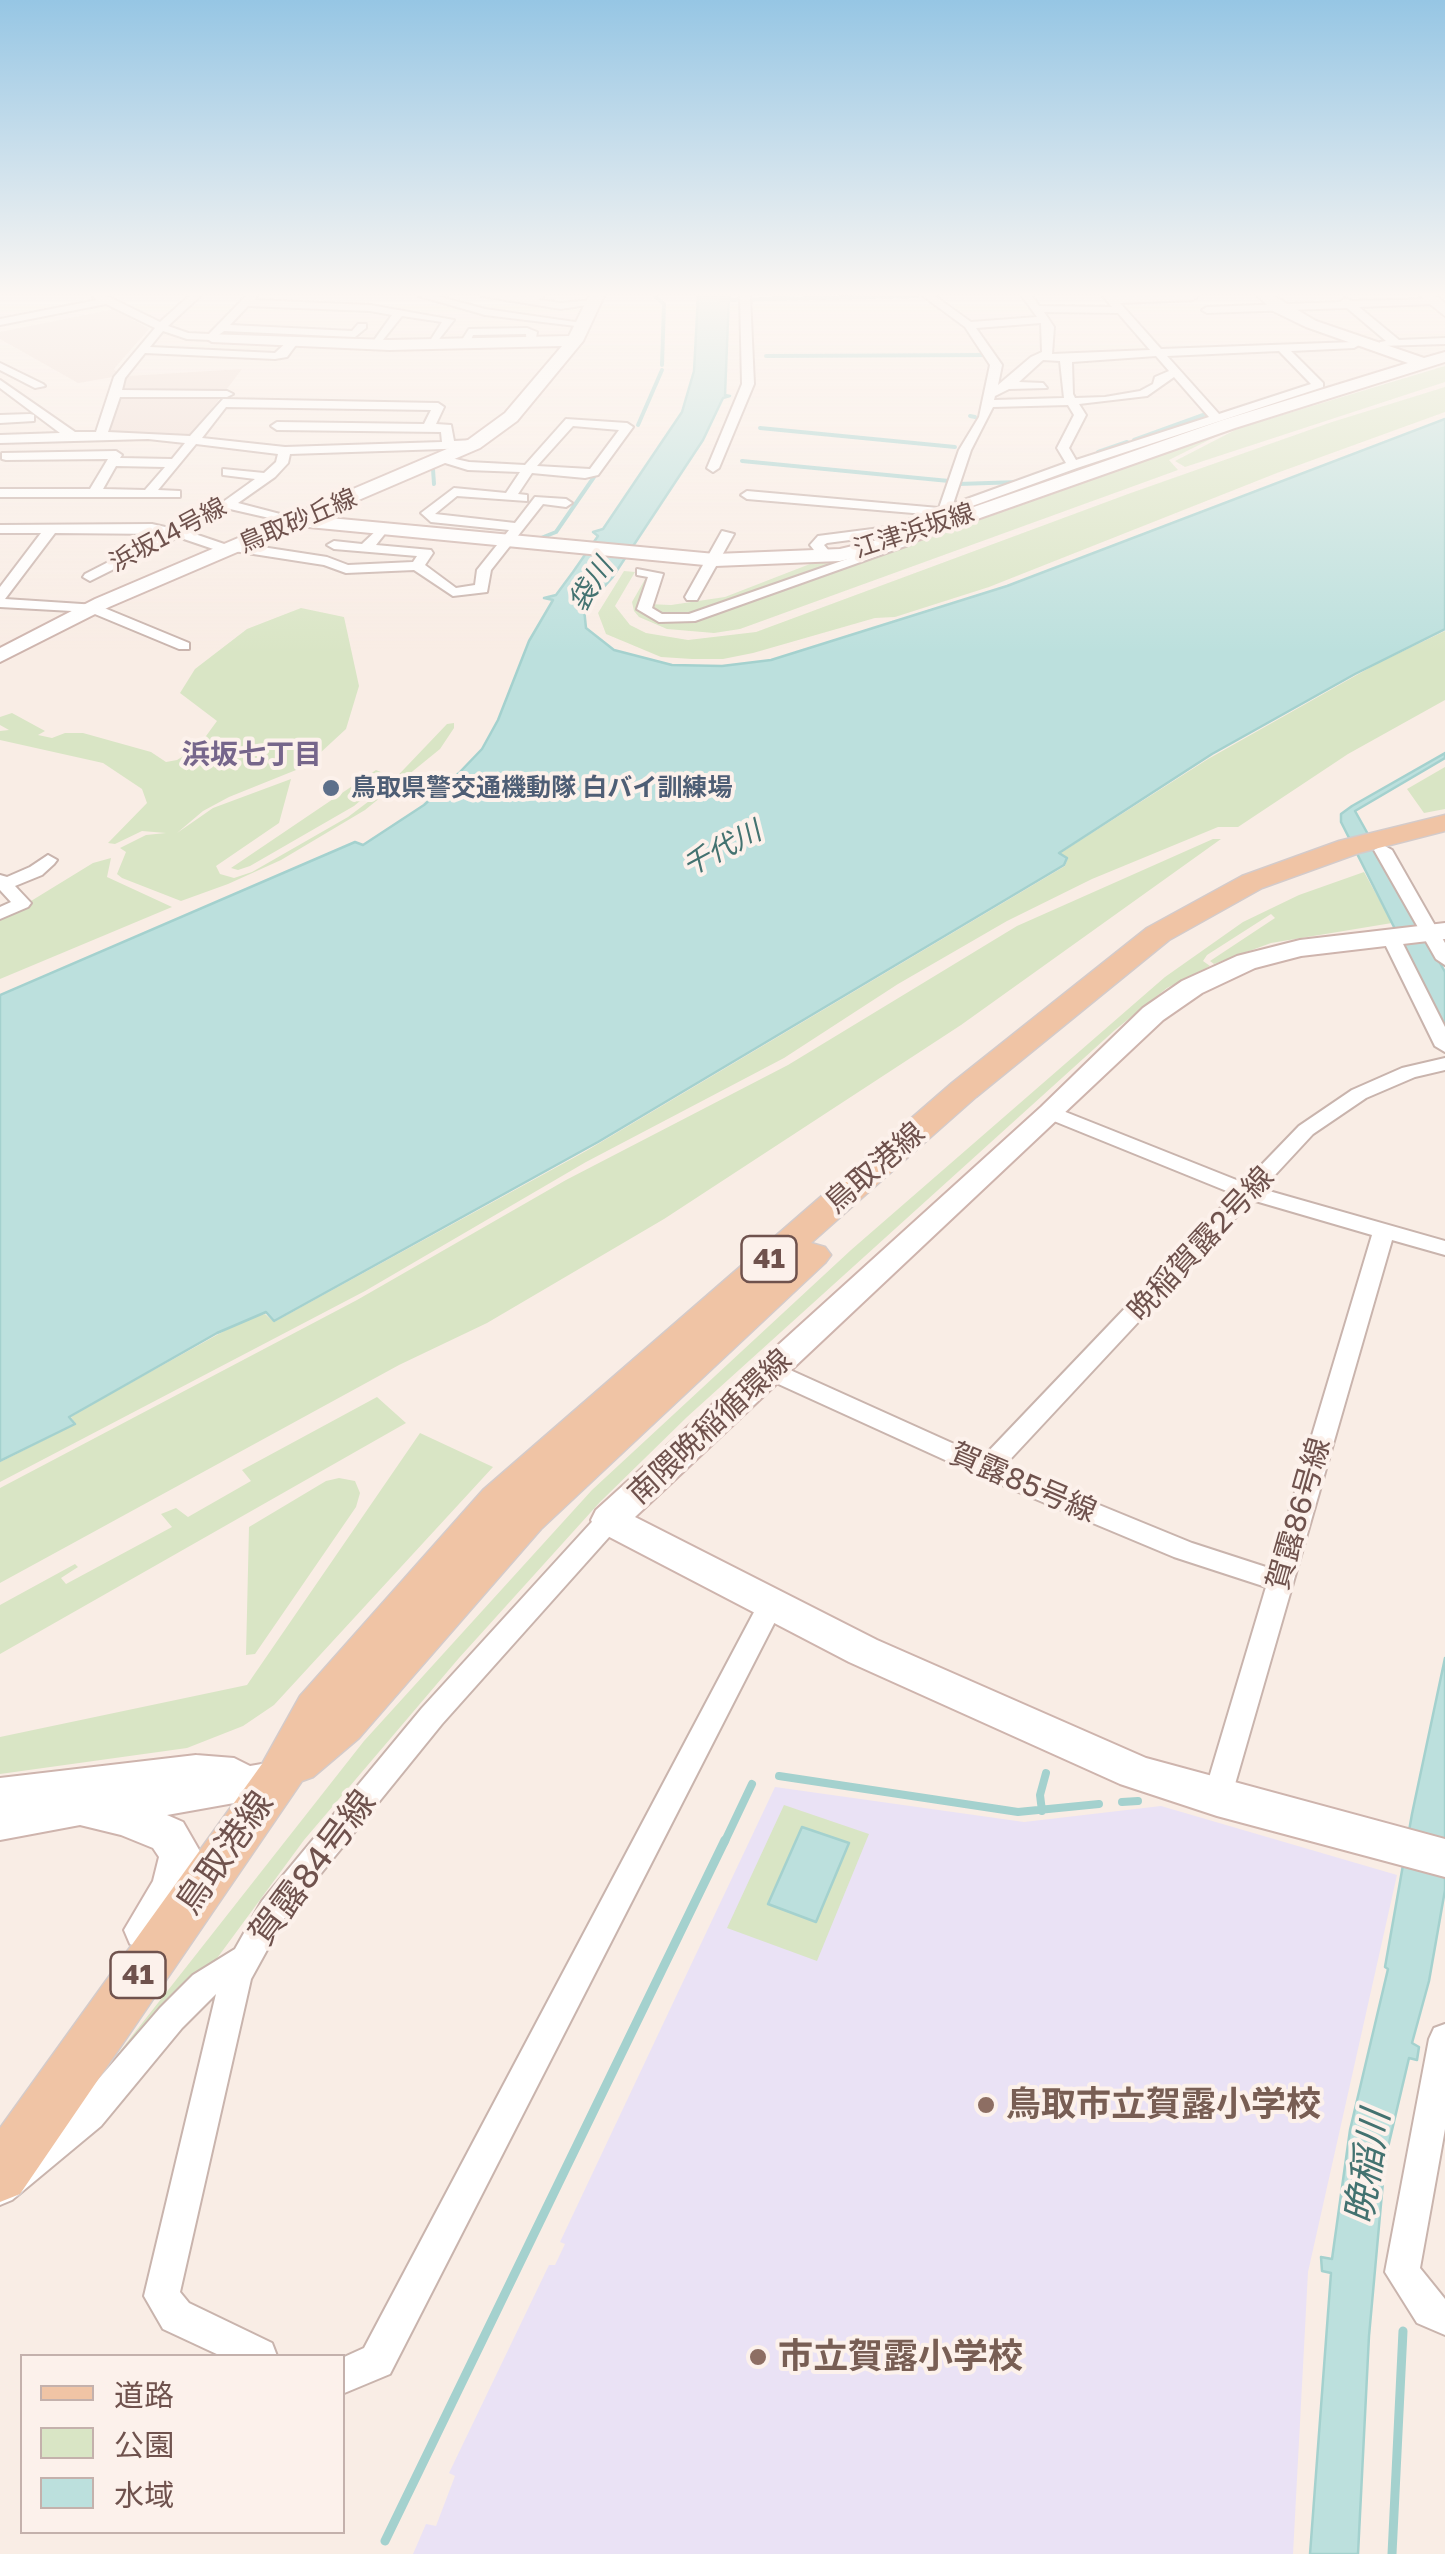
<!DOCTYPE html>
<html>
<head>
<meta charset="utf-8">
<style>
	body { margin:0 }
	#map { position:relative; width:1445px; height:2554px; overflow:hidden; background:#f9ede5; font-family:"Golos Text","Noto Sans JP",sans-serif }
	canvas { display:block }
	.legend { position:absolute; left:20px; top:2354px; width:325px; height:180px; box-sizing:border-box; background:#fcf1eb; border:2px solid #c4b1ac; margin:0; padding:12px 18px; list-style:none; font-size:30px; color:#6f524d }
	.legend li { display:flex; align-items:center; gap:20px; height:50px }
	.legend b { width:50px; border:2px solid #c4b1ac }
</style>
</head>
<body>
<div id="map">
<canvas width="1445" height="2554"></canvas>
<ul class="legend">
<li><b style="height:12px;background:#f0c4a5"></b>道路</li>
<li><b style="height:28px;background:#d9e5c5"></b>公園</li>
<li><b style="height:28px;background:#bce0dd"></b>水域</li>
</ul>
</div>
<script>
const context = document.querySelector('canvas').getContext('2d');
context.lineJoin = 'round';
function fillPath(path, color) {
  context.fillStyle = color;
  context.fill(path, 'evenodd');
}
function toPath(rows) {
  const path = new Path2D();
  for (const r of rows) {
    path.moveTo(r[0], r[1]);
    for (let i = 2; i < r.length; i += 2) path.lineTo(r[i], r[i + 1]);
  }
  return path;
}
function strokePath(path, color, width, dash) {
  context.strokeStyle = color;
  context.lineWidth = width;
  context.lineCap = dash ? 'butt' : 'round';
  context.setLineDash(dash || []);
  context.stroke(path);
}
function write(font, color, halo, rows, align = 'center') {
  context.font = font + ' "Golos Text","Noto Sans JP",sans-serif';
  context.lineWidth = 8;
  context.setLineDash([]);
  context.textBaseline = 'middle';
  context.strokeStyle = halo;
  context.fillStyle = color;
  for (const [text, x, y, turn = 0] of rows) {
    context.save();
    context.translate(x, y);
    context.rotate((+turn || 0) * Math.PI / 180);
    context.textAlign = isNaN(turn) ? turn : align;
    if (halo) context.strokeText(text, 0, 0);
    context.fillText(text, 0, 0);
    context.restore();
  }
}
const residential = toPath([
	[114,309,149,329,114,369,117,372,114,377,78,383,0,339,0,332],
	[242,369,189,439,107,433,117,387,127,376]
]);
const education = toPath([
	[775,1787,1024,1822,1161,1806,1397,1875,1308,2272,1293,2554,413,2554,426,2524,436,2526,455,2476,449,2473,549,2265,555,2265,565,2244,560,2242]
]);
const green = toPath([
	[1445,366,1445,382,1185,467,1175,461,1239,428],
	[1445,387,1445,412,1277,473,989,587,895,617,875,618,753,653,723,659,692,659,661,657,606,634,598,613,624,571,635,572,615,606,630,625,646,633,688,640,756,632,1128,494,1332,422],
	[1221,434,1169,460,1178,470,740,629,714,633,667,629,639,617,634,611,632,602,648,574,653,575,640,609,648,617,675,621,909,545],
	[866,554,682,617,653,613,649,604,671,605,725,597,815,562],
	[301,608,344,617,359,686,346,729,306,766,229,797,203,811,177,833,213,808,291,779,279,823,216,866,220,874,234,878,252,872,348,817,385,789,447,724,454,723,454,728,440,749,365,810,281,860,228,884,181,901,122,878,117,874,126,852,120,848,146,835,166,833,142,831,115,844,108,843,147,803,142,789,103,763,0,740,0,731,9,730,0,725,0,717,12,713,45,731,38,735,52,738,65,733,83,733,151,752,166,762,177,760,198,747,217,721,180,693,195,669,247,629],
	[1445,631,1445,700,1348,754,1238,827,1218,827,1092,879,1007,921,898,984,784,1058,586,1162,365,1291,0,1482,0,1462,76,1424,71,1417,105,1397,244,1320,265,1314,274,1322,586,1151,1065,866,1068,858,1059,854,1208,759,1378,663],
	[1445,767,1445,809,1424,813,1407,789],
	[376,770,390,776,354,806,250,866,238,870,231,868],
	[1213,839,1221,839,961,1025,664,1219,487,1323,399,1365,0,1583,0,1488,357,1300,566,1180,788,1065,1017,926],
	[111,858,107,877,172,907,0,979,0,920,93,863],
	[1364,872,1392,923,1271,943,1214,964,1210,961,1275,918,1271,914,1207,955,1203,961,1210,966,1167,988,1115,1030,687,1417,600,1502,459,1658,304,1840,215,1961,149,2024,73,2111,364,1741,592,1490,851,1250,1165,977,1243,922,1299,895],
	[377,1397,406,1423,0,1654,0,1605,75,1564,78,1567,61,1578,66,1584,172,1527,161,1514,176,1508,188,1517,251,1481,242,1470],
	[420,1433,493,1467,274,1705,243,1726,187,1748,0,1774,0,1737,247,1685],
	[339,1478,355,1481,360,1493,356,1507,255,1654,246,1655,249,1527,326,1481],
	[784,1805,869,1834,817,1961,727,1928]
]);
const water = toPath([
	[698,296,729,296,725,395,730,396,723,398,703,440,612,578,584,609,586,628,614,650,672,665,722,666,771,660,1007,586,1445,419,1445,629,1355,674,1212,754,1059,853,1067,858,1064,865,598,1142,274,1321,266,1312,217,1333,69,1417,75,1424,0,1461,0,995,355,842,363,845,424,805,459,773,482,749,498,720,529,641,553,600,544,598,556,595,573,572,598,536,593,532,603,529,682,412,694,371,698,296],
	[1445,753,1445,758,1355,811,1445,972,1445,1028,1341,822,1341,814,1352,806,1445,753],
	[1445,1658,1445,1890,1429,1981,1412,2043,1419,2047,1417,2060,1409,2058,1385,2160,1369,2336,1358,2554,1310,2554,1331,2273,1322,2271,1321,2257,1332,2259,1350,2130,1388,1969,1385,1967,1412,1814,1445,1658],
	[802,1827,849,1843,816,1922,768,1904,802,1827]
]);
const streamFar2 = toPath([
	[655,296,664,304,662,365],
	[721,300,917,296],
	[766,356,985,355],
	[970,416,975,417],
	[638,425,662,370],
	[760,428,955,447],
	[1134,440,1206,414],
	[1098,452,1127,442],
	[742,461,949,481],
	[433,469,434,484],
	[958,484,1020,482],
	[541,538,556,532,594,477]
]);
const streamFar1 = toPath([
	[779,1776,1018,1812,1099,1804],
	[1122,1802,1138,1801],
	[1042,1811,1040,1795,1046,1773],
	[724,1843,752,1784]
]);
const stream = toPath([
	[385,2541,725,1840],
	[1392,2554,1403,2331]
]);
const street = toPath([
	[93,296,107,296,160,322,189,296,200,296,168,326,188,333,209,334,246,296,257,296,254,300,370,305,454,320,433,347,428,344,442,322,402,316,378,346,370,346,392,315,370,311,248,306,230,325,352,331,358,324,366,324,366,328,355,337,224,331,212,340,187,339,163,331,150,347,275,353,290,339,299,341,287,357,275,359,145,353,125,378,122,390,227,391,233,394,227,397,120,397,108,432,190,436,223,399,438,403,444,407,436,424,451,425,454,441,474,440,480,444,474,448,290,454,288,463,275,477,238,503,307,521,300,525,230,509,189,532,230,546,236,543,327,557,348,565,413,562,417,556,334,549,327,545,334,541,362,544,380,527,387,531,376,545,431,550,433,553,425,565,456,588,475,585,477,570,509,530,431,522,421,513,454,488,506,493,520,472,468,470,442,462,442,456,469,462,525,465,566,419,627,423,633,427,598,475,585,478,532,473,518,494,527,495,527,501,457,496,435,514,515,523,535,497,566,499,572,503,566,507,543,504,491,570,487,592,453,596,414,570,346,573,324,565,234,551,228,554,178,537,90,581,83,577,85,574,163,534,55,533,5,599,97,605,189,643,189,649,179,649,90,612,0,607,0,587,41,533,0,533,0,525,152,524,174,529,216,507,255,479,223,475,223,469,264,473,276,462,278,454,196,444,158,490,180,491,180,497,0,497,0,489,90,489,108,459,6,460,2,459,2,453,116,451,122,455,120,458,172,459,185,443,148,439,0,443,0,435,60,433,0,388,0,380,75,432,96,432,114,377,155,328,106,304,0,325,0,319,97,300,93,296],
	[226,407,431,410,424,424,277,422,271,426,277,430,441,432,442,442,285,447,202,438,226,407],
	[573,426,619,430,590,469,537,466,573,426],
	[116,466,165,467,145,490,103,489,116,466],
	[419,296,437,296,485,309,589,324,584,327,485,315,419,296],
	[482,296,543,296,539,300,561,303,594,300,599,303,561,309,482,296],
	[740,296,750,296,754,384,719,468,713,472,707,468,742,384,740,296],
	[923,296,935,296,971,322,1037,317,1022,296,1032,296,1039,306,1112,307,1103,296,1198,296,1193,300,1120,303,1161,349,1354,342,1359,345,1354,348,1291,351,1323,383,1323,387,1077,468,895,534,827,543,824,545,833,556,821,559,810,545,818,536,888,527,925,514,747,499,741,495,747,491,939,508,959,450,979,417,990,365,965,327,923,296],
	[1044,312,1118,313,1150,350,1052,354,1054,327,1044,312],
	[1041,323,1042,352,1031,357,998,385,1002,365,976,328,1041,323],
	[1279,351,1311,384,1219,414,1167,356,1279,351],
	[1156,356,1169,371,1155,377,1153,384,1140,391,1105,397,1075,398,1073,394,1072,362,1156,356],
	[1043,360,1060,361,1064,398,994,400,995,396,1009,389,1047,388,1043,383,1019,382,1043,360],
	[1174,377,1209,417,1076,460,1069,448,1086,415,1079,404,1147,396,1174,377],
	[1068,405,1074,415,1057,448,1066,463,953,504,971,450,993,407,1068,405],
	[1345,298,1352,301,1437,299,1433,304,1359,307,1399,340,1445,338,1445,344,1380,346,1380,342,1386,341,1347,308,1207,313,1202,310,1207,307,1340,302,1345,298],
	[527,328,537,332,535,344,527,344,526,334,473,335,469,345,460,343,469,329,527,328],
	[0,363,43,384,45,386,35,388,0,370,0,363],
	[30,414,34,415,34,421,0,423,0,415,30,414],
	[722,531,734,534,697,600,687,600,685,597,722,531],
	[899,541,911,544,695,621,659,622,637,609,648,577,637,575,637,569,663,574,652,608,662,614,689,614,899,541],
	[1383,845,1392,850,1445,943,1445,965,1436,959,1374,850,1383,845],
	[48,855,57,860,54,864,42,875,15,886,31,903,28,907,0,919,0,907,11,902,0,890,0,875,7,877,30,867,48,855],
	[1390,931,1399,936,1445,1027,1445,1052,1435,1046,1381,936,1390,931],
	[1445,1058,1445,1070,1415,1077,1366,1098,1313,1134,1262,1189,1445,1241,1445,1255,1392,1240,1231,1798,1227,1807,1217,1810,1207,1807,1203,1798,1266,1587,1174,1557,978,1475,763,1377,759,1371,771,1363,779,1365,983,1457,1234,1194,1044,1117,1041,1113,1044,1109,1058,1109,1244,1183,1299,1126,1352,1090,1402,1068,1445,1058],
	[1252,1200,1372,1235,1272,1569,1192,1543,1004,1466,1252,1200],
	[609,1511,618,1513,622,1520,618,1527,442,1724,284,1919,251,1979,180,2292,189,2303,272,2343,277,2356,221,2356,163,2329,144,2296,216,1994,182,2028,101,2126,12,2200,0,2205,0,2167,77,2104,160,2008,193,1975,235,1949,262,1901,422,1708,600,1513,609,1511],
	[771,1594,780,1597,784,1604,390,2374,342,2394,342,2358,364,2348,762,1597,771,1594],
	[1445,2024,1445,2129,1420,2268,1445,2299,1445,2335,1417,2323,1385,2272,1429,2039,1434,2028,1445,2024]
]);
const secondary = toPath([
	[589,296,604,296,583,341,517,421,480,448,319,517,715,554,840,549,882,539,1223,420,1408,363,1306,327,1273,311,1258,296,1274,296,1316,321,1424,358,1445,352,1445,362,1235,428,895,548,840,561,715,566,298,526,109,607,0,662,0,648,95,599,468,440,505,413,562,346,389,350,212,342,204,337,206,334,389,340,569,336,589,296],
	[1420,296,1436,296,1445,303,1445,316,1420,296],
	[1445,923,1445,939,1301,956,1255,968,1202,993,1163,1020,635,1517,877,1640,1146,1758,1445,1839,1445,1877,1217,1816,1120,1784,849,1662,596,1530,591,1520,596,1510,1041,1107,1143,1008,1182,981,1237,956,1300,940,1445,923],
	[196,1755,234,1758,250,1766,279,1761,294,1766,300,1778,294,1790,279,1795,167,1815,183,1822,202,1855,195,1887,162,1944,146,1950,130,1944,124,1930,153,1881,159,1857,153,1848,121,1835,80,1825,0,1840,0,1778,196,1755]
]);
const primary = toPath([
	[1445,815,1445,831,1359,853,1262,888,1169,940,976,1097,811,1243,825,1247,831,1255,825,1263,541,1529,359,1738,313,1777,302,1781,20,2194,0,2202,0,2128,262,1764,300,1696,483,1490,952,1083,1147,928,1242,876,1339,841,1445,815]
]);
const markers = [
	[331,788,10,"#5c6f8a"],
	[986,2105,10,"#8d6e63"],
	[758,2357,10,"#8d6e63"]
];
const farStreetnames = [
	["鳥取砂丘線",298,521,-23],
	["江津浜坂線",914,531,-18],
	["浜坂14号線",168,535,-28]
];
const farServicenames = [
	["鳥取県警交通機動隊 白バイ訓練場",351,788]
];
const farWaternames = [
	["袋川",591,585,-57],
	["千代川",722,849,-28]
];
const farNeighbourhoodnames = [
	["浜坂七丁目",252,755]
];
const shields = [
	[769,1259,55],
	[138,1975,55]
];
const shieldNames = [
	["41",769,1259],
	["41",138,1975]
];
const streetNames = [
	["鳥取港線",875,1168,-41],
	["晩稲賀露2号線",1201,1244,-47],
	["南隈晩稲循環線",710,1427,-43],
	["賀露85号線",1023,1483,23],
	["賀露86号線",1299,1514,-74]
];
const nearStreetnames = [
	["鳥取港線",225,1853,-55],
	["賀露84号線",313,1868,-53]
];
const nearEducationnames = [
	["鳥取市立賀露小学校",1006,2105],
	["市立賀露小学校",778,2357]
];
const nearWaternames = [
	["晩稲川",1368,2167,-81]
];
fillPath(residential, '#f0ddd4');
fillPath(education, '#eae2f5');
fillPath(green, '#d9e5c5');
fillPath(water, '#bce0dd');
strokePath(water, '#a4d1ce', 2.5);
strokePath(streamFar2, '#a4d1ce', 4);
strokePath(streamFar1, '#a4d1ce', 8);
strokePath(stream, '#a4d1ce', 9);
strokePath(street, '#c9b4ad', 4);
strokePath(secondary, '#ceb4ad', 4);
strokePath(primary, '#d4cbca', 3);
fillPath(street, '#fff');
fillPath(secondary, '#fff');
fillPath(primary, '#f0c4a5');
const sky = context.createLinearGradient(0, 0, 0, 654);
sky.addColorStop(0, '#96c6e4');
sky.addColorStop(0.45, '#fcf7f3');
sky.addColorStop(1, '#fcf7f300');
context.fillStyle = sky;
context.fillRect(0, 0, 1445, 654);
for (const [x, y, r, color] of markers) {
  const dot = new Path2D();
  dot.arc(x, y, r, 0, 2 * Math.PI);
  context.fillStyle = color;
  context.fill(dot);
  strokePath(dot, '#fcf1eb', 4);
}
write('25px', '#6f524d', '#fcf1eb', farStreetnames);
write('bold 25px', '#4e5e75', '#fcf1eb', farServicenames, 'left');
write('italic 28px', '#437270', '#fcf1eb', farWaternames);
write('bold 28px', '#76668b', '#fcf1eb', farNeighbourhoodnames);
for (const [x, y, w] of shields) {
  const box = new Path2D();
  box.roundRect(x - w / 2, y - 23, w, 46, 8);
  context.fillStyle = '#fcf1eb';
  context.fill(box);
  strokePath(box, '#6f524d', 2.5);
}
write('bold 28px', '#6f524d', null, shieldNames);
write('30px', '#6f524d', '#fcf1eb', streetNames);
write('35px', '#6f524d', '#fcf1eb', nearStreetnames);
write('bold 35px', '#785e54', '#fcf1eb', nearEducationnames, 'left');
write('italic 38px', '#437270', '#fcf1eb', nearWaternames);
</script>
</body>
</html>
